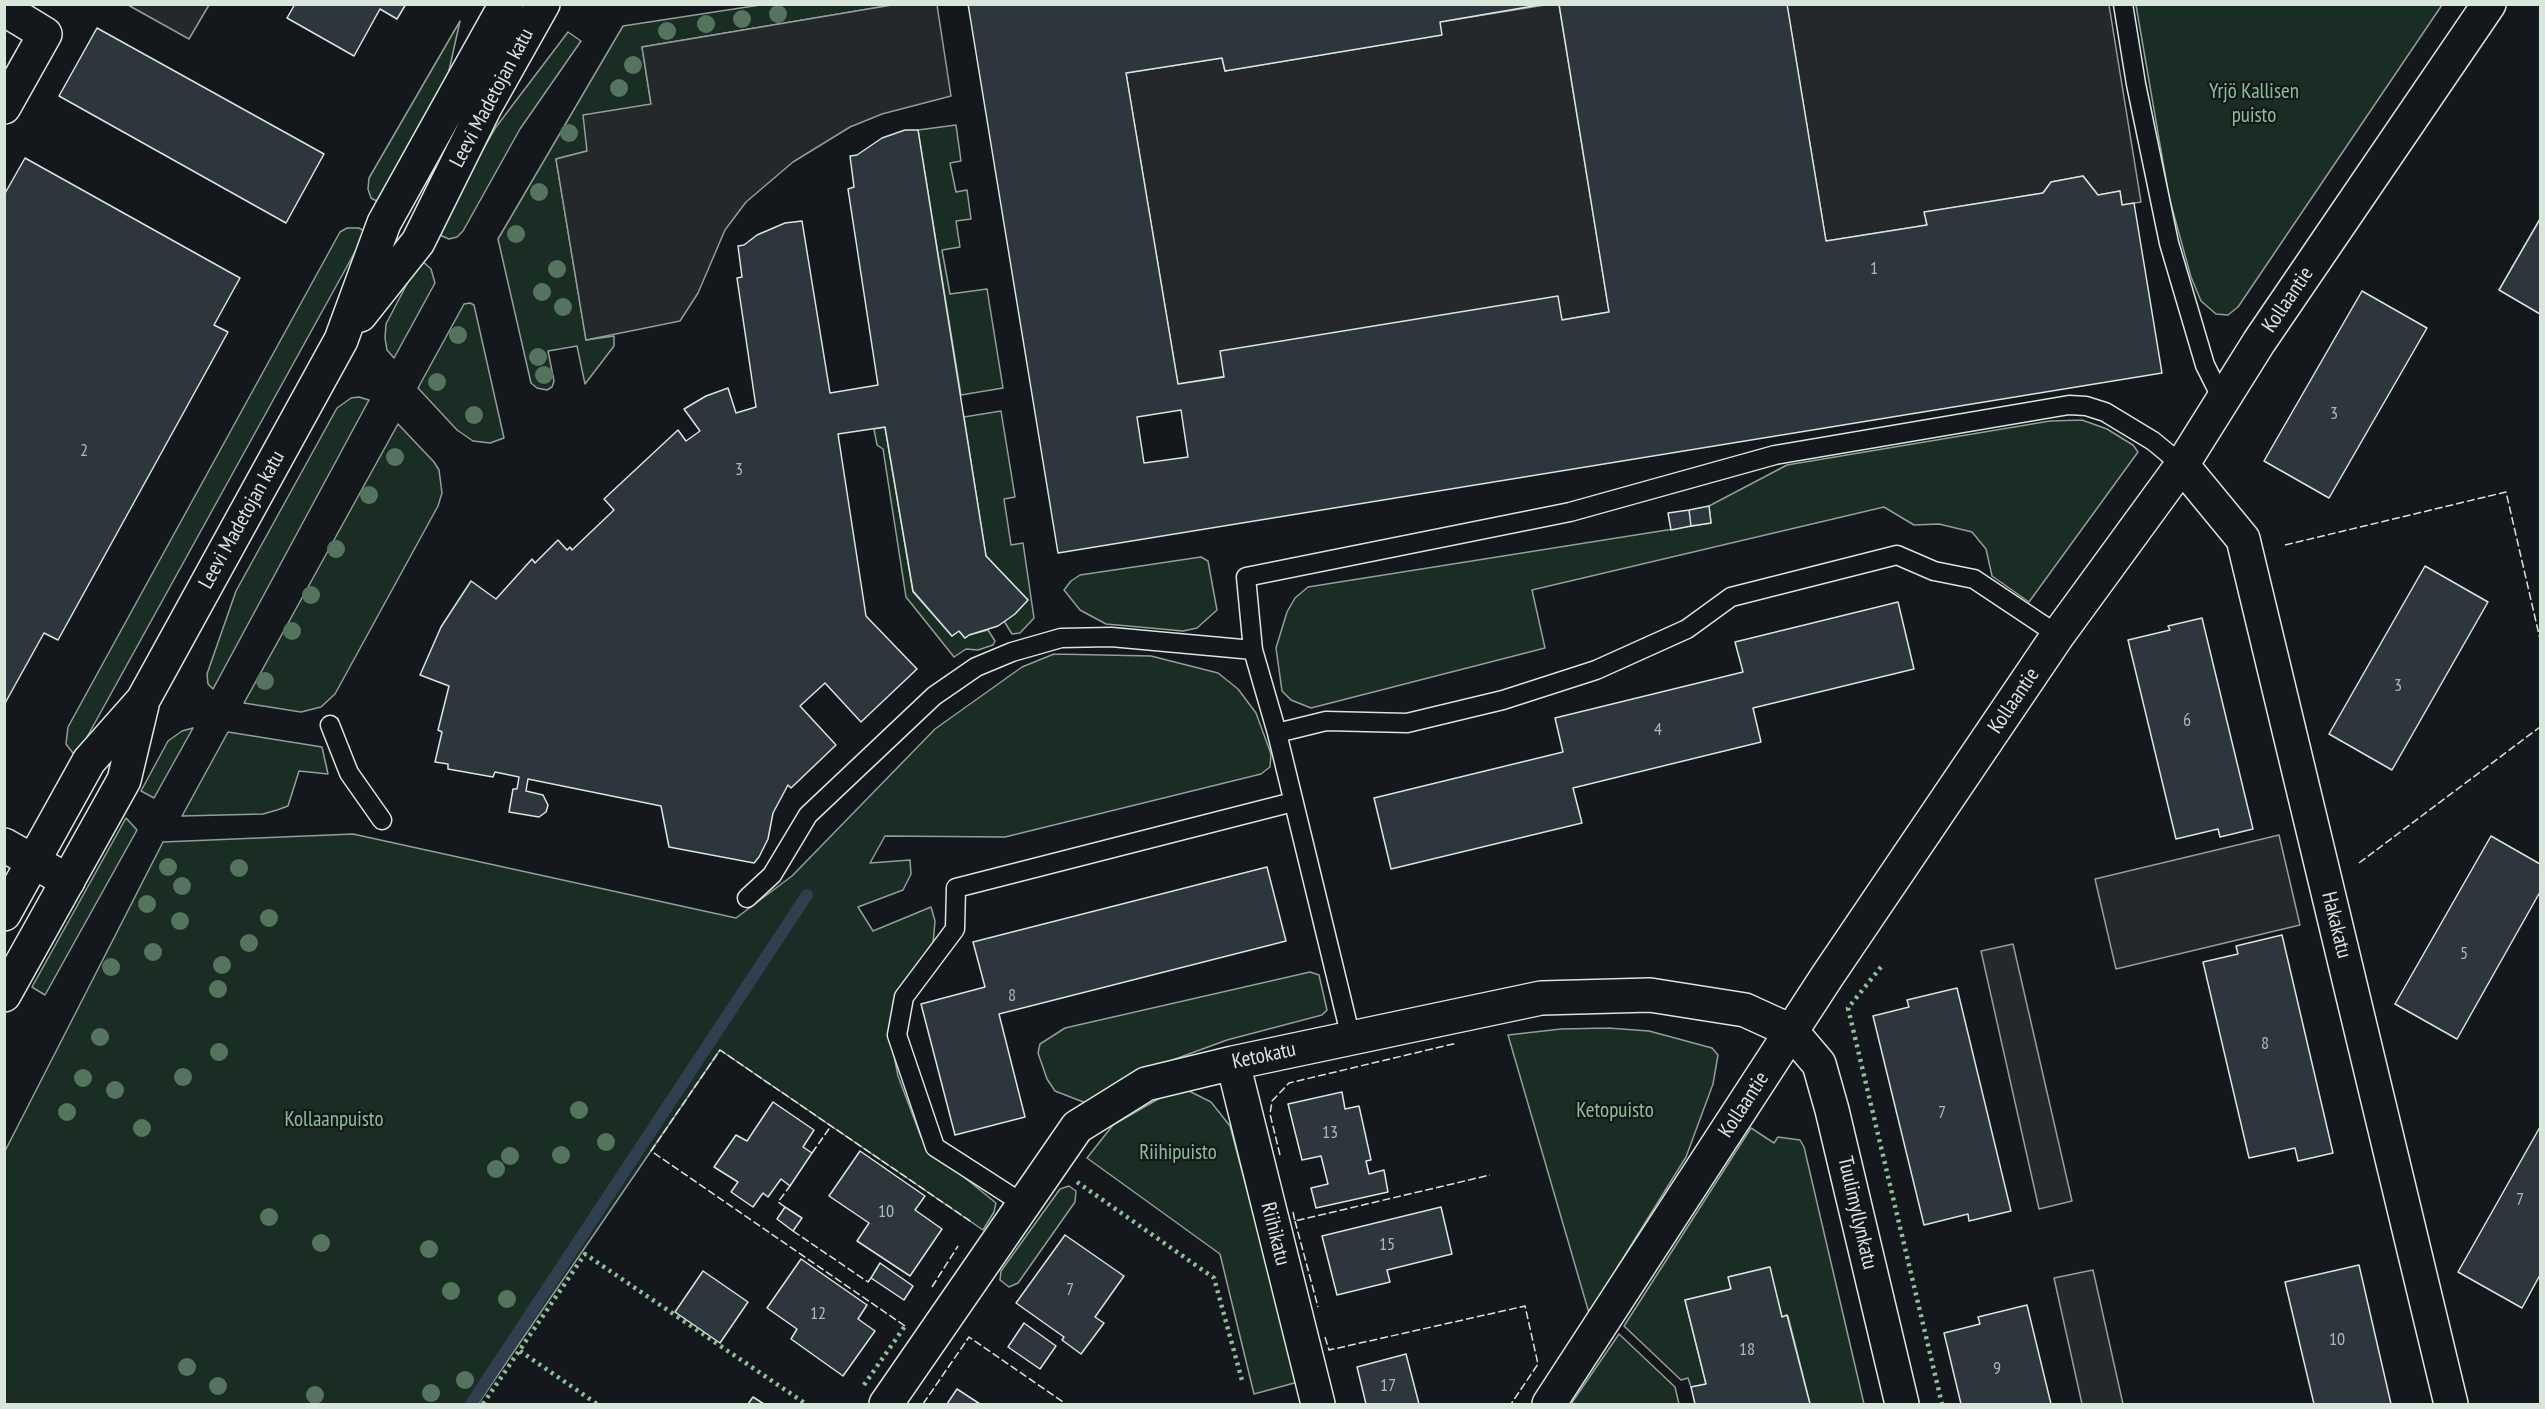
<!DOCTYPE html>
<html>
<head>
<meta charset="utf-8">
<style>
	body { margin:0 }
	#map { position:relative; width:2545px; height:1409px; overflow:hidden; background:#14181c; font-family:"PT Sans Narrow",sans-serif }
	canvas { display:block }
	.frame { position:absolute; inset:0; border:6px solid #d8e6dc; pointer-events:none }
</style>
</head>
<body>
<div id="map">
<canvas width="2545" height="1409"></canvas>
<div class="frame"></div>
</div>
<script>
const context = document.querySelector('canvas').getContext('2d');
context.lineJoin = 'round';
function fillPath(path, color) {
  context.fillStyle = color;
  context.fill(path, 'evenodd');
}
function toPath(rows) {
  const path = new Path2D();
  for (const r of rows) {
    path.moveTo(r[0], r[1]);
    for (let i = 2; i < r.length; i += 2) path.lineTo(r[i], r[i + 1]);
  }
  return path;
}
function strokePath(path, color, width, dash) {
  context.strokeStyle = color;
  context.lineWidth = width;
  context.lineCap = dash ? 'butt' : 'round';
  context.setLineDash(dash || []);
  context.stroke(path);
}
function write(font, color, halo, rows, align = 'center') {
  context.font = font + ' "PT Sans Narrow",sans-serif';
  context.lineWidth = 4.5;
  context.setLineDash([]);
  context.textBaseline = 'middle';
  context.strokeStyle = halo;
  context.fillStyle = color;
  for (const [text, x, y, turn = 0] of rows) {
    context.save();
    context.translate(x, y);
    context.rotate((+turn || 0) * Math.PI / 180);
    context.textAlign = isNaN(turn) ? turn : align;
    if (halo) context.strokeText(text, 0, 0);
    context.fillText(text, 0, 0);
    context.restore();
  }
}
const green = toPath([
	[760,5,892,5,642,47,651,104,587,151,556,159,586,340,614,336,614,346,585,384,577,346,548,351,554,381,552,387,547,390,537,388,531,383,498,239,623,26,760,5],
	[2136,5,2442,5,2238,307,2228,315,2216,314,2201,301,2191,277,2169,197,2136,5],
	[460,21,446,84,382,204,371,198,368,189,369,178,460,21],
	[568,32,581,41,520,129,463,231,457,237,449,239,435,233,496,127,568,32],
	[956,125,961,161,950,163,956,192,967,190,971,219,956,221,960,247,942,250,950,294,987,289,1003,388,961,395,918,130,956,125],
	[347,228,359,228,366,232,76,757,66,744,68,727,340,232,347,228],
	[420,259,431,269,435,283,394,358,387,350,385,338,386,324,420,259],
	[470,303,474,305,504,438,490,443,473,441,457,430,418,388,464,304,470,303],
	[359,397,369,400,213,689,208,684,207,674,236,591,337,408,351,398,359,397],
	[1001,411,1015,497,1004,499,1011,545,1023,543,1034,618,1020,633,1012,634,1004,621,1028,600,986,556,964,417,1001,411],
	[2082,420,2107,429,2133,445,2138,452,2029,602,1992,576,1986,549,1972,532,1939,524,1914,525,1884,507,1532,590,1545,648,1311,708,1291,700,1282,691,1276,648,1287,612,1295,598,1308,587,1711,523,1709,506,1787,465,2050,421,2082,420],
	[398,424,434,462,439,470,442,493,438,506,335,694,321,707,301,712,244,703,398,424],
	[885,427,913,592,952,636,959,631,965,638,969,635,988,630,995,641,993,645,978,650,966,649,954,657,906,597,883,449,877,445,874,429,885,427],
	[1201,557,1208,561,1217,610,1197,628,1183,631,1106,624,1080,610,1064,590,1071,581,1080,575,1201,557],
	[1054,654,1151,656,1218,673,1238,689,1256,713,1271,754,1270,767,1261,774,1005,837,885,836,870,863,910,860,911,874,903,890,858,907,873,931,931,907,935,921,933,944,890,1036,898,1076,921,1137,932,1151,996,1203,994,1212,983,1230,720,1050,478,1404,5,1404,5,1151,163,842,353,834,736,918,792,876,935,729,1022,667,1054,654],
	[193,728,154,798,141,791,168,741,182,731,193,728],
	[228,732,322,747,328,774,299,771,288,806,277,810,263,814,182,816,228,732],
	[126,818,137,830,45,995,32,987,126,818],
	[1310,972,1319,975,1327,1010,1322,1015,1227,1040,1140,1072,1086,1103,1055,1091,1047,1079,1038,1053,1040,1044,1065,1028,1310,972],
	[1608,1028,1649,1031,1712,1048,1718,1055,1713,1084,1686,1157,1589,1313,1508,1035,1561,1029,1608,1028],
	[1189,1091,1211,1102,1230,1126,1298,1382,1254,1394,1220,1254,1087,1158,1113,1125,1165,1095,1189,1091],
	[1751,1128,1774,1143,1778,1137,1800,1140,1804,1147,1864,1404,1810,1404,1788,1316,1782,1317,1769,1267,1729,1277,1731,1289,1685,1300,1706,1384,1691,1387,1688,1378,1681,1380,1624,1326,1751,1128],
	[1069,1186,1076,1191,1075,1202,1018,1283,1009,1287,1000,1280,1001,1271,1060,1189,1069,1186],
	[1619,1334,1675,1387,1679,1404,1571,1404,1619,1334]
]);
const parking = toPath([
	[128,5,209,5,189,39,128,5],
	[892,5,937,5,951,96,882,114,850,127,793,162,746,202,725,230,698,293,680,321,586,340,556,159,587,151,583,115,651,104,642,47,892,5],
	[1545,5,1559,5,1609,312,1178,384,1126,73,1222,58,1225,71,1441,35,1440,22,1545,5],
	[1787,5,2109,5,2141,202,2122,205,2120,191,2098,195,2083,176,2051,182,2043,193,1925,212,1927,225,1826,241,1787,5],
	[2279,835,2300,925,2116,969,2095,879,2279,835],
	[2013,944,2072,1201,2039,1209,1981,951,2013,944],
	[2093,1270,2123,1404,2082,1404,2054,1278,2093,1270]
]);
const stream = toPath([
	[471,1404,807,895]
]);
const building = toPath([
	[295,4,406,4,397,19,380,9,354,56,287,18,295,4],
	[968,4,1545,4,1440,22,1442,35,1225,71,1222,58,1126,73,1178,384,1224,377,1220,351,1558,296,1562,320,1609,312,1559,4,1787,4,1826,241,1927,225,1924,212,2043,193,2051,182,2083,176,2098,195,2120,191,2122,205,2134,203,2162,373,1058,553,968,4],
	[1181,410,1188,457,1144,463,1137,417,1181,410],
	[97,28,324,154,286,223,59,96,97,28],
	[905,130,918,130,986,556,1028,600,1015,614,998,626,969,635,965,638,959,631,952,636,913,591,885,427,838,434,866,616,917,669,861,722,825,683,800,706,836,745,791,788,788,785,773,813,768,839,759,857,754,863,669,847,661,806,528,779,526,791,543,795,548,805,546,812,539,817,509,812,513,789,517,789,519,777,495,772,493,777,448,769,448,764,435,762,442,732,438,730,449,686,420,675,441,627,471,581,496,599,532,559,535,563,558,540,567,550,570,547,572,550,614,510,604,499,678,430,686,441,700,431,684,409,706,396,728,388,736,413,756,407,737,278,742,277,738,246,744,245,757,235,785,223,802,221,830,393,878,385,848,189,854,187,850,156,857,155,882,138,905,130],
	[25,158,240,278,214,325,228,332,185,410,58,640,44,633,4,705,4,195,25,158],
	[2540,219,2540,314,2499,290,2540,219],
	[2362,291,2427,328,2329,498,2264,461,2362,291],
	[1709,506,1711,523,1691,526,1689,510,1709,506],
	[1689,510,1691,526,1671,530,1668,513,1689,510],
	[2425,566,2488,602,2392,770,2329,734,2425,566],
	[1898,602,1914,669,1753,708,1761,742,1573,788,1582,823,1391,869,1374,798,1563,752,1555,718,1743,672,1735,642,1898,602],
	[2202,618,2253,829,2220,837,2218,829,2176,839,2128,640,2170,630,2168,626,2202,618],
	[2491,836,2540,864,2540,892,2457,1039,2395,1004,2491,836],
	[1267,867,1286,941,999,1014,1025,1117,955,1135,921,1004,985,987,973,942,1267,867],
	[2282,935,2333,1153,2298,1161,2295,1148,2249,1158,2203,962,2238,954,2236,946,2282,935],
	[1957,988,2011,1211,1969,1221,1968,1214,1924,1225,1873,1016,1909,1007,1907,1000,1957,988],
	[1342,1092,1345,1109,1359,1106,1371,1160,1366,1161,1369,1174,1384,1170,1388,1192,1316,1208,1311,1188,1328,1184,1321,1156,1302,1160,1288,1104,1342,1092],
	[773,1102,814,1130,803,1147,812,1153,790,1186,781,1179,768,1197,763,1193,753,1207,731,1192,738,1182,714,1167,736,1135,747,1141,773,1102],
	[2540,1127,2540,1275,2522,1308,2458,1272,2540,1127],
	[860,1151,925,1196,915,1210,942,1229,910,1276,857,1241,869,1223,829,1196,860,1151],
	[785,1207,802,1218,793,1231,777,1219,785,1207],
	[1441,1207,1452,1254,1387,1270,1390,1282,1337,1295,1322,1236,1441,1207],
	[1065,1235,1124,1276,1095,1317,1104,1323,1081,1354,1062,1340,1064,1337,1016,1303,1065,1235],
	[801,1259,867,1305,858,1319,875,1331,843,1376,791,1339,797,1329,767,1308,801,1259],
	[880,1263,913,1286,904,1300,871,1278,880,1263],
	[2359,1265,2391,1404,2314,1404,2285,1282,2359,1265],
	[1770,1267,1782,1317,1787,1315,1810,1404,1695,1404,1691,1387,1706,1384,1685,1300,1731,1289,1728,1277,1770,1267],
	[703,1271,748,1302,720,1343,675,1312,703,1271],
	[2027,1305,2051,1404,1961,1404,1944,1333,1980,1324,1978,1317,2027,1305],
	[1024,1323,1056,1346,1040,1369,1008,1347,1024,1323],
	[1406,1354,1419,1404,1366,1404,1357,1367,1406,1354],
	[957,1389,980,1404,947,1404,957,1389],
	[753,1397,764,1404,748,1404,753,1397]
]);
const lane = toPath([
	[2123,4,2136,84,2169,243,2205,365,2222,399],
	[330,725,349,773,382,820],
	[1277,733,1326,721,1407,723,1503,700,1596,670,1687,629,1731,597,1897,555,1934,571,1974,579,2058,635],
	[747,898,772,875,808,815,934,696,976,667,1012,652,1061,638,1111,637,1253,650],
	[1351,1038,1277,733,1253,650,1246,577,1570,512,1775,455,2069,405,2086,406,2105,412,2153,441,2182,465],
	[1025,1205,935,1147,897,1035,904,997,955,929,956,888,1293,802]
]);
const street = toPath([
	[4,9,45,34,4,107],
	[2182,465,2243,539,2451,1404],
	[4,845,68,881],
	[1233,1063,1318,1404],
	[886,1404,1077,1127,1146,1084,1233,1063,1541,998,1650,995,1745,1010,1791,1031,1819,1064,1832,1110,1902,1404],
	[1549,1404,1826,978,2058,635,2182,465,2259,342,2489,4]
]);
const secondary = toPath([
	[360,315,418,242,485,107,543,4],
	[4,914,89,761,143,700,341,340,384,223,506,4],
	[4,995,124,780,142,705]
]);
const hedge = toPath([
	[1881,967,1848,1008,1942,1404],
	[1077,1182,1214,1278,1243,1384],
	[520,1351,597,1404],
	[864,1385,905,1326],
	[483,1404,585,1254,806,1404]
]);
const fence = toPath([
	[2285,545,2506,492,2540,639],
	[2359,863,2540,727],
	[812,1153,831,1126],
	[1280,1155,1270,1114,1272,1101,1289,1083,1457,1043],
	[785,1207,778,1202,790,1186],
	[1293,1212,1295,1221,1490,1175],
	[1295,1221,1318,1307],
	[793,1231,868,1282,871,1278],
	[932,1287,958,1246],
	[905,1326,651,1151,720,1050,973,1223],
	[1325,1337,1329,1350,1525,1306,1538,1364,1511,1404],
	[923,1404,969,1337,1066,1404]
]);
const trees = [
	[778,14],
	[742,19],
	[706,24],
	[667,31],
	[633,65],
	[619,88],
	[569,133],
	[539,192],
	[516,234],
	[557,269],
	[542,292],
	[563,307],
	[458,335],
	[538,357],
	[544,375],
	[437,382],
	[474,415],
	[395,457],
	[369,495],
	[336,549],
	[311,595],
	[292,631],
	[265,681],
	[168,867],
	[239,868],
	[182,886],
	[147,904],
	[269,918],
	[180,921],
	[249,943],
	[153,952],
	[222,965],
	[111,967],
	[218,989],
	[100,1037],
	[219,1052],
	[183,1077],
	[83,1078],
	[115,1090],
	[579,1110],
	[67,1112],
	[142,1128],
	[606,1142],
	[561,1155],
	[510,1156],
	[496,1169],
	[269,1217],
	[321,1243],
	[429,1249],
	[451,1291],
	[507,1299],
	[187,1367],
	[465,1380],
	[218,1386],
	[431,1393],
	[315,1395]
];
const numberNames = [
	["1",1874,269],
	["3",2334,414],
	["2",84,451],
	["3",739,470],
	["3",2398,686],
	["6",2187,721],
	["4",1658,730],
	["5",2464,954],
	["8",1012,996],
	["8",2265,1044],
	["7",1942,1113],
	["13",1330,1133],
	["7",2520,1200],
	["10",886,1212],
	["15",1387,1245],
	["7",1070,1290],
	["12",818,1314],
	["10",2337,1340],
	["18",1747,1350],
	["9",1997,1369],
	["17",1388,1386]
];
const parkNames = [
	["Yrjö Kallisen",2254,92],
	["puisto",2254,116],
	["Ketopuisto",1615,1111],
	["Kollaanpuisto",334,1120],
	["Riihipuisto",1178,1153]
];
const streetNames = [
	["Leevi Madetojan katu",492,98,-62],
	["Kollaantie",2288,300,-56],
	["Leevi Madetojan katu",242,520,-61],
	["Kollaantie",2014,701,-56],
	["Hakakatu",2336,925,76],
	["Ketokatu",1264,1056,-12],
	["Kollaantie",1744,1105,-57],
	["Tuulimyllynkatu",1857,1213,77],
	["Riihikatu",1275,1234,76]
];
fillPath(green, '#1a2d24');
strokePath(green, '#939e99', 1.5);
fillPath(parking, '#24282b');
strokePath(parking, '#939e99', 1.5);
strokePath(stream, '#2f3f4d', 12);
fillPath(building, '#2c363c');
strokePath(building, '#d8e6dc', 1.5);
strokePath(lane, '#d8e6dc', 21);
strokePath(street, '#d8e6dc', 36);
strokePath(secondary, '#d8e6dc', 36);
strokePath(lane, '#14181c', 18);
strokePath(street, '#14181c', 33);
strokePath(secondary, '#14181c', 33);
strokePath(hedge, '#8ac095', 4.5, [3, 4.5]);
strokePath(fence, '#d8e6dc', 1.5, [8, 3]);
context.fillStyle = '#55745f';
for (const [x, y] of trees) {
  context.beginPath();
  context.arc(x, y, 9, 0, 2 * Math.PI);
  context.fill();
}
write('18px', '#adbab4', null, numberNames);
write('21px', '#8ac095', '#14181c', parkNames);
write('21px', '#d8e6dc', '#14181c', streetNames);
</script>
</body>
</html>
